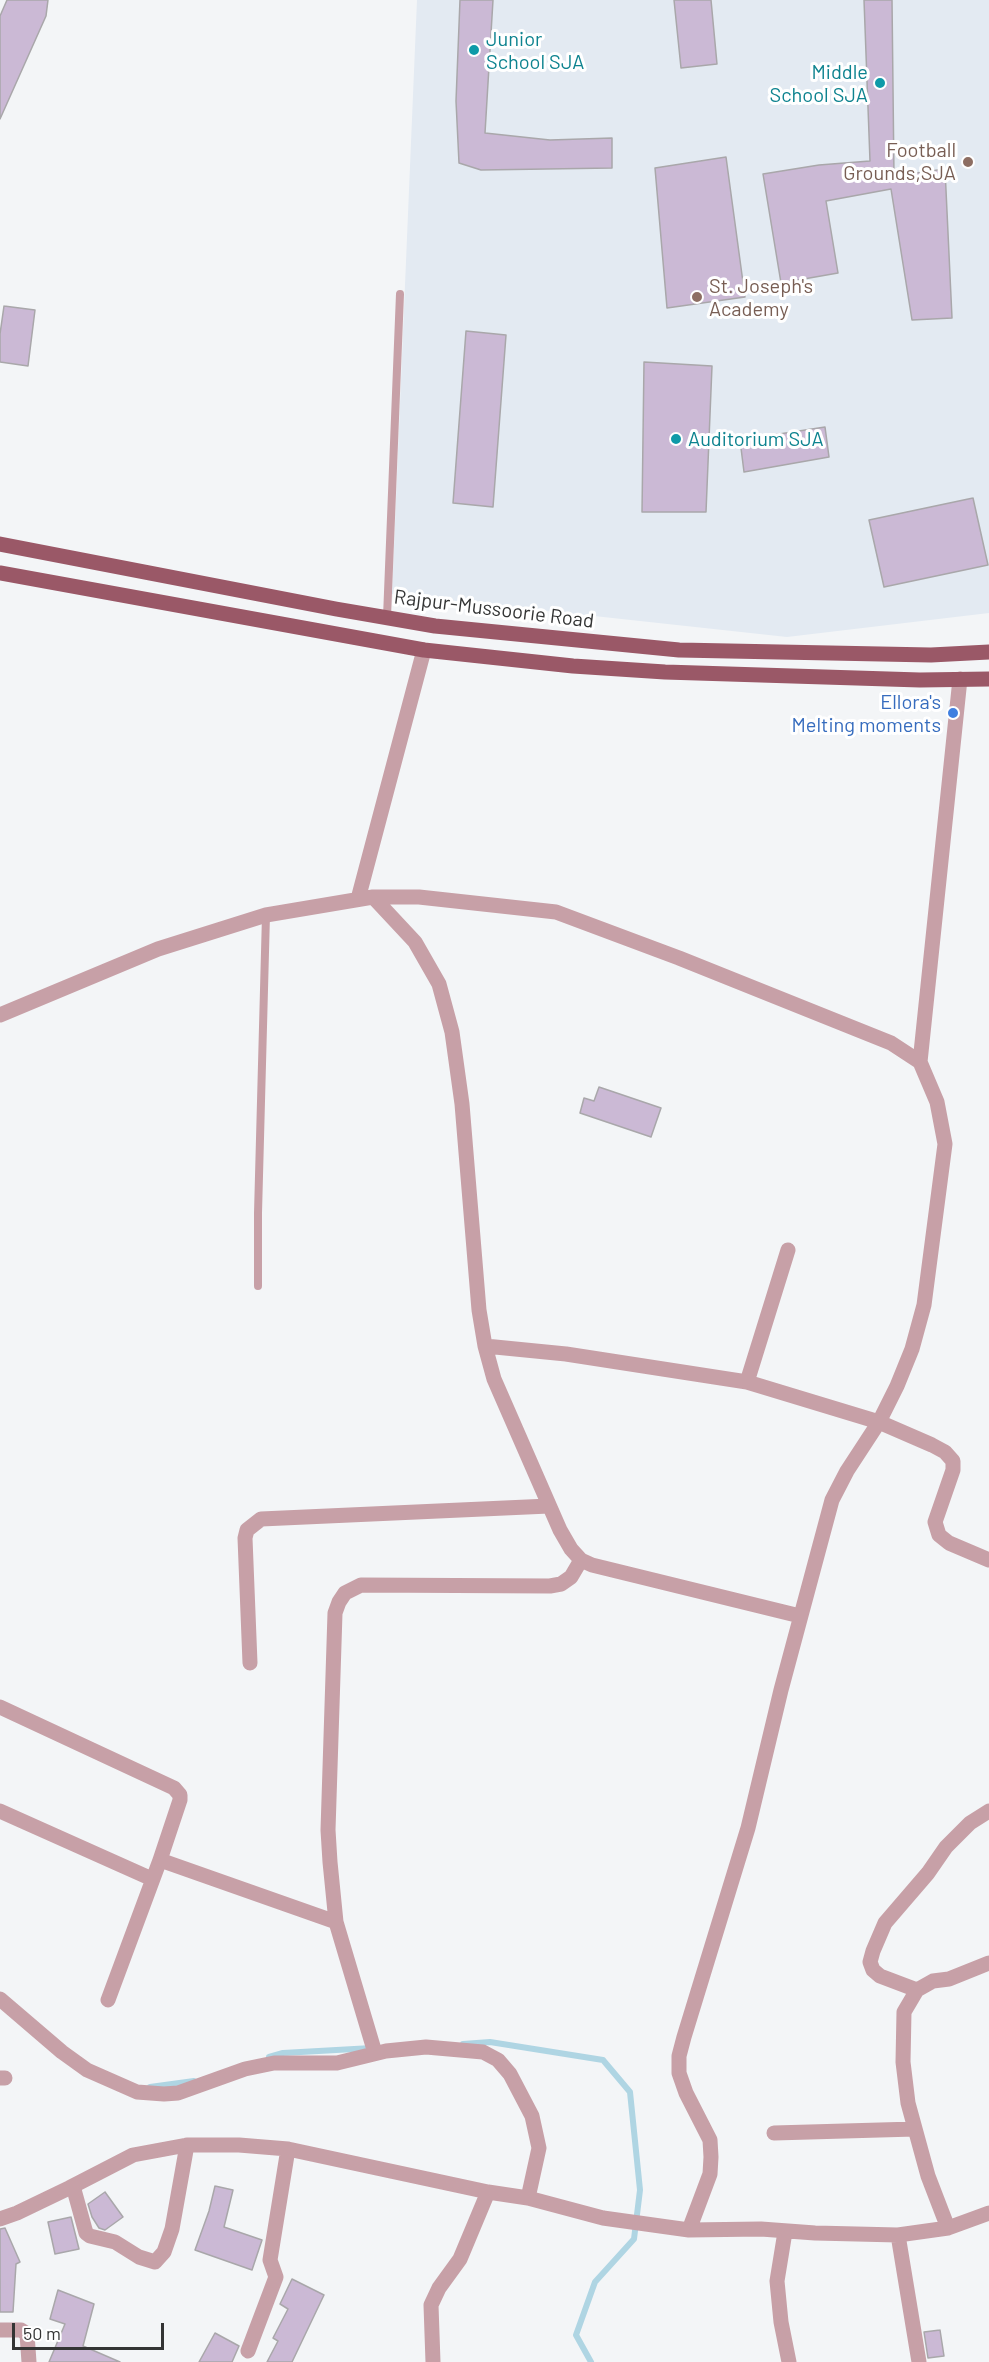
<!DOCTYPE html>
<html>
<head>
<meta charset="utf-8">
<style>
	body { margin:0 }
	#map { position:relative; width:989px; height:2362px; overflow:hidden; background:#f3f5f7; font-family:Barlow,sans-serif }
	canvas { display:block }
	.scale { position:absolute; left:12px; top:2323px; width:152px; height:27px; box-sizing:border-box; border:3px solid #333434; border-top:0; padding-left:8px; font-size:18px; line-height:21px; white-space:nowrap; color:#333434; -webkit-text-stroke:4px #fff; paint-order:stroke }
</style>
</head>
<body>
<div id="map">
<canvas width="989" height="2362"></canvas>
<div class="scale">50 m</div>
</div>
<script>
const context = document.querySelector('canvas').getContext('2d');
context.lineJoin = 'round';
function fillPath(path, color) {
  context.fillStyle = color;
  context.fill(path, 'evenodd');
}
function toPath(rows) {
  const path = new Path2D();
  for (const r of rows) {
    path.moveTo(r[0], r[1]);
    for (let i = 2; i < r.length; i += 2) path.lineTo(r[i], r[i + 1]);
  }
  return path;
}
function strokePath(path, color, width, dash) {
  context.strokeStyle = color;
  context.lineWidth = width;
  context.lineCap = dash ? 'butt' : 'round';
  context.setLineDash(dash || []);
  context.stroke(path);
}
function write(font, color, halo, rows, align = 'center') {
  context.font = font + ' Barlow,sans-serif';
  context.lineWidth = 6;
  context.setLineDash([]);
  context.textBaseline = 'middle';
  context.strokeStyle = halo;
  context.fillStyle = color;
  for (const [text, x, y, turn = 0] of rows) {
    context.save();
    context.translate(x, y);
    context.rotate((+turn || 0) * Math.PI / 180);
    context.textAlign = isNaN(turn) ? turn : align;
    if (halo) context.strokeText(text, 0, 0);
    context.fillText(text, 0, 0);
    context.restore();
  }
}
const built = toPath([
	[417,0,989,0,989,613,787,637,392,594]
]);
const stream = toPath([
	[463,2044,490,2042,603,2060,630,2092,640,2190,634,2239,595,2282,576,2335,591,2362],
	[269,2057,283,2053,372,2048],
	[150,2087,194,2081]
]);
const building = toPath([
	[7,0,48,0,46,16,0,119,0,16,7,0],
	[460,0,493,0,485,133,550,140,612,138,612,168,481,170,459,163,456,101,460,0],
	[674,0,711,0,717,64,681,68,674,0],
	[864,0,892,0,894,176,945,169,952,318,912,320,891,189,826,201,838,273,781,283,763,174,819,165,870,161,864,0],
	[726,157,745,297,667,308,655,168,726,157],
	[4,306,35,310,28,366,0,362,0,334,4,306],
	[466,331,506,335,493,507,453,503,466,331],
	[644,362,712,366,706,512,642,512,644,362],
	[825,427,829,457,744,472,740,440,825,427],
	[973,498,988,565,884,587,869,520,973,498],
	[599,1087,661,1108,651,1137,580,1113,584,1098,594,1101,599,1087],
	[215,2186,233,2190,224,2227,262,2240,252,2270,195,2250,209,2211,215,2186],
	[105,2192,123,2217,105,2230,99,2228,92,2217,88,2204,105,2192],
	[71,2217,79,2249,55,2254,48,2222,71,2217],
	[5,2228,20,2262,16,2264,13,2312,0,2312,0,2229,5,2228],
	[292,2279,324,2295,292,2362,267,2362,278,2341,273,2338,288,2309,280,2304,292,2279],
	[58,2290,94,2304,83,2346,120,2362,49,2362,65,2324,50,2319,58,2290],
	[940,2330,944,2356,928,2358,924,2332,940,2330],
	[215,2333,239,2346,232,2362,199,2362,215,2333]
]);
const lane = toPath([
	[387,617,400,294],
	[258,1286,258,1213,266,915]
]);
const street = toPath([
	[373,897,415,942,439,984,452,1032,462,1104,479,1310,485,1346,494,1379,560,1530,571,1549,581,1560,592,1565,800,1616],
	[358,899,424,650],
	[0,1015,158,949,266,915,373,897,419,897,556,912,679,958,891,1043,920,1062,937,1102,945,1144,924,1305,912,1349,897,1386,879,1422,847,1471,832,1500,781,1690,748,1828,684,2037,679,2056,679,2073,686,2093,710,2140,711,2157,710,2174,689,2230],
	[920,1062,960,679],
	[485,1346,566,1354,747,1382,879,1422,932,1445,945,1452,953,1461,953,1470,935,1522,939,1535,949,1543,989,1560],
	[747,1382,788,1250],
	[250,1663,245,1538,247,1530,261,1519,549,1506],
	[0,1707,174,1788,180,1795,180,1800,160,1860,108,2000],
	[0,1811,152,1879],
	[160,1860,336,1922],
	[917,1990,880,1976,873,1970,870,1962,873,1951,885,1923,928,1873,946,1847,970,1823,989,1811],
	[0,1999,62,2052,87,2070,137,2092,164,2094,178,2093,245,2069,274,2063,337,2063,386,2051,426,2047,483,2052,498,2060,510,2074,532,2116,539,2148,528,2198],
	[375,2053,336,1922,330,1862,328,1830,335,1613,339,1602,345,1593,361,1585,550,1586,561,1584,571,1577,581,1560],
	[0,2078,5,2078],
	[774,2133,915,2129],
	[73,2186,86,2233,90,2236,115,2242,139,2257,155,2262,164,2252,172,2229,187,2145],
	[0,2219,17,2213,69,2188,133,2155,187,2145,239,2145,288,2149,488,2192,528,2198,603,2218,689,2230,761,2229,815,2233,898,2235,948,2228,989,2213],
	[948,2228,928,2176,908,2103,903,2062,904,2012,917,1990,933,1981,949,1979,989,1963],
	[785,2232,777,2281,781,2322,789,2362],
	[898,2235,919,2362],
	[0,2330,21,2330,27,2334,29,2362],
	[248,2351,276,2277,270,2260,288,2149],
	[433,2362,431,2305,439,2288,460,2259,488,2192]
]);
const primary = toPath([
	[0,544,336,609,435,626,679,650,931,655,989,652],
	[0,573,424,650,573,666,665,672,920,680,989,679]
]);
const markers = [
	[474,50,6,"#0f9aa8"],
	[880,83,6,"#0f9aa8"],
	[968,162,6,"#8d6e63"],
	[697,297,6,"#8d6e63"],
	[676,439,6,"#0f9aa8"],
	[953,713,6,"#3f7fe0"]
];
const cultureNames = [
	["Junior",486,39],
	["School SJA",486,62],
	["Middle",868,72,"right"],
	["School SJA",868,95,"right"],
	["Auditorium SJA",688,439]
];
const educationNames = [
	["Football",956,150],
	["Grounds,SJA",956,173],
	["St. Joseph's",709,286,"left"],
	["Academy",709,309,"left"]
];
const streetNames = [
	["Rajpur-Mussoorie Road",494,609,7]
];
const shopNames = [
	["Ellora's",941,702],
	["Melting moments",941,725]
];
fillPath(built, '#e3eaf2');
strokePath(stream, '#afd5e3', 6);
fillPath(building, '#cbb9d5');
strokePath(building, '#a9a7aa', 1.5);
strokePath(lane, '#c7a0a7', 8);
strokePath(street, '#c7a0a7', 15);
strokePath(primary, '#9a5867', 15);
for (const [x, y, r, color] of markers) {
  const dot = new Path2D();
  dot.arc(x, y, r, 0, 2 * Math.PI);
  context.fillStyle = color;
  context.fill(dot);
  strokePath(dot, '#fff', 2);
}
write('20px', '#0d838f', '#fff', cultureNames, 'left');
write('20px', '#785e54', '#fff', educationNames, 'right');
write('20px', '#333434', '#fff', streetNames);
write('20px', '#366cbe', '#fff', shopNames, 'right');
</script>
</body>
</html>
